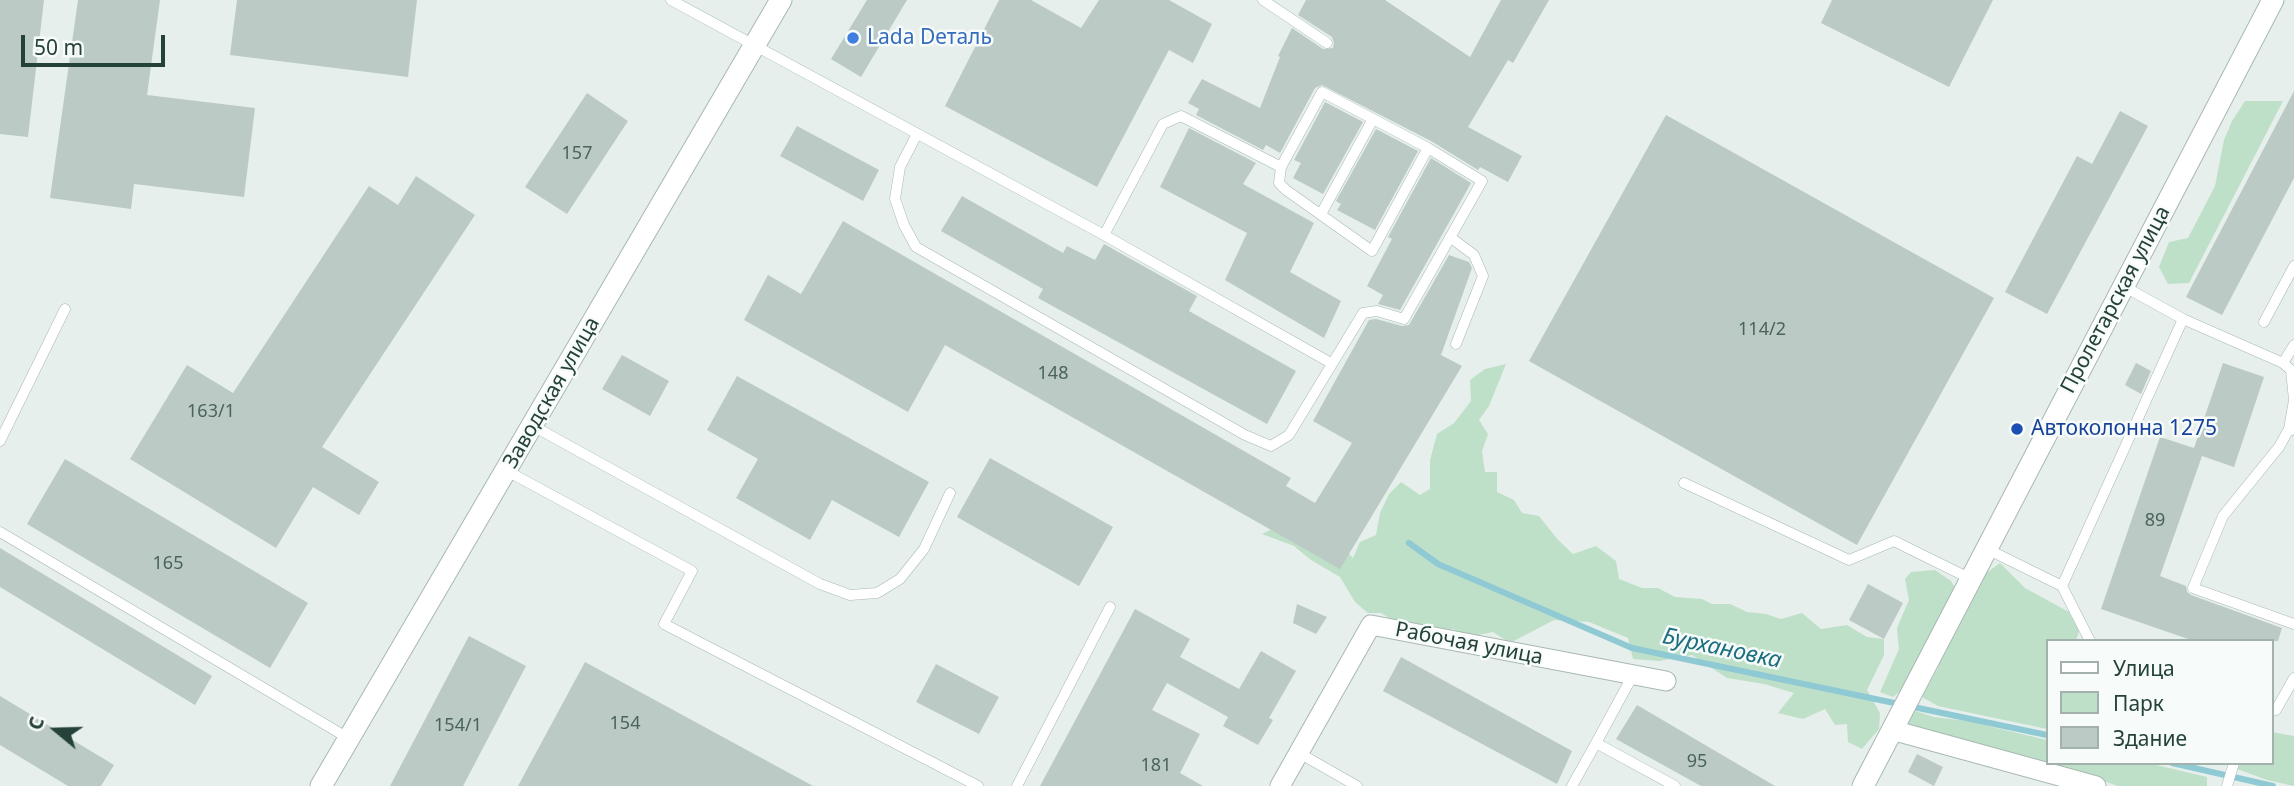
<!DOCTYPE html>
<html>
<head>
<meta charset="utf-8">
<style>
	body { margin:0 }
	#map { position:relative; width:2294px; height:786px; overflow:hidden; background:#e6efeb; font-family:"Noto Sans",sans-serif }
	canvas { display:block }
	.legend { position:absolute; left:2046px; top:639px; width:228px; height:126px; box-sizing:border-box; background:#f7fbf9; border:2px solid #a3b1ad; margin:0; padding:9px 12px; list-style:none; font-size:21px; color:#24423a }
	.legend li { display:flex; align-items:center; gap:14px; height:35px }
	.legend b { width:35px; border:2px solid #a3b1ad }
	.north { position:absolute; left:21px; top:695px; width:70px; height:70px; -webkit-text-stroke:5px #f7fbf9; paint-order:stroke; rotate:289deg; font-size:19px; font-weight:700; line-height:28px; text-align:center; color:#24423a }
	.north::after { content:''; display:block; margin:auto; width:24px; height:32px; background:#24423a; clip-path:polygon(50% 0,100% 100%,50% 72%,0 100%) }
	.scale { position:absolute; left:21px; top:35px; width:144px; height:32px; box-sizing:border-box; border:4px solid #24423a; border-top:0; padding-left:9px; font-size:21px; line-height:24px; white-space:nowrap; color:#24423a; -webkit-text-stroke:5px #f7fbf9; paint-order:stroke }
</style>
</head>
<body>
<div id="map">
<canvas width="2294" height="786"></canvas>
<ul class="legend">
<li><b style="height:9px;background:#fff"></b>Улица</li>
<li><b style="height:19px;background:#bfe0c8"></b>Парк</li>
<li><b style="height:19px;background:#bbcac4"></b>Здание</li>
</ul>
<div class="north">С</div>
<div class="scale">50 m</div>
</div>
<script>
const context = document.querySelector('canvas').getContext('2d');
context.lineJoin = 'round';
function fillPath(path, color) {
  context.fillStyle = color;
  context.fill(path, 'evenodd');
}
function toPath(rows) {
  const path = new Path2D();
  for (const r of rows) {
    path.moveTo(r[0], r[1]);
    for (let i = 2; i < r.length; i += 2) path.lineTo(r[i], r[i + 1]);
  }
  return path;
}
function strokePath(path, color, width, dash) {
  context.strokeStyle = color;
  context.lineWidth = width;
  context.lineCap = dash ? 'butt' : 'round';
  context.setLineDash(dash || []);
  context.stroke(path);
}
function write(font, color, halo, rows, align = 'center') {
  context.font = font + ' "Noto Sans",sans-serif';
  context.lineWidth = 5;
  context.setLineDash([]);
  context.textBaseline = 'middle';
  context.strokeStyle = halo;
  context.fillStyle = color;
  for (const [text, x, y, turn = 0] of rows) {
    context.save();
    context.translate(x, y);
    context.rotate((+turn || 0) * Math.PI / 180);
    context.textAlign = isNaN(turn) ? turn : align;
    if (halo) context.strokeText(text, 0, 0);
    context.fillText(text, 0, 0);
    context.restore();
  }
}
const green = toPath([
	[2245,101,2283,101,2189,283,2168,284,2159,267,2169,242,2188,238,2215,186,2224,140,2232,121],
	[1506,364,1489,406,1479,420,1488,434,1482,451,1485,472,1497,472,1497,492,1514,500,1522,513,1539,516,1558,540,1573,554,1596,546,1616,561,1619,579,1642,588,1658,588,1675,597,1702,599,1712,604,1730,604,1747,612,1766,614,1781,619,1802,613,1821,629,1847,625,1867,637,1884,639,1884,655,1867,690,1880,713,1879,729,1862,749,1848,742,1847,724,1835,725,1825,709,1803,719,1778,713,1794,693,1764,684,1727,678,1692,655,1659,661,1633,659,1628,638,1589,622,1554,620,1510,643,1493,632,1469,637,1453,629,1434,633,1397,623,1381,613,1368,613,1355,602,1340,577,1311,560,1294,546,1262,534,1292,519,1336,539,1353,558,1360,542,1376,535,1380,513,1389,494,1401,482,1420,495,1430,489,1430,460,1437,434,1454,423,1471,401,1470,380,1485,369],
	[2000,563,2025,588,2069,612,2079,631,2076,641,2047,641,2047,729,1938,706,1922,697,1938,668,1958,613,1982,576],
	[1935,570,1951,581,1958,592,1904,688,1893,697,1880,692,1899,649,1897,628,1909,600,1905,579,1911,572],
	[1909,709,1934,717,1967,721,2047,740,2047,763,2148,763,2207,777,2207,786,2118,786,2071,770,1901,724],
	[2271,732,2294,736,2294,786,2267,780,2237,769,2239,763,2271,763]
]);
const stream = toPath([
	[1409,543,1438,564,1632,648,2047,735],
	[2172,763,2273,786]
]);
const building = toPath([
	[0,0,44,0,28,137,0,134],
	[78,0,160,0,147,95,255,108,244,197,134,184,131,209,50,198],
	[237,0,417,0,408,77,230,55],
	[867,0,907,0,861,77,831,59],
	[999,0,1031,0,1081,28,1099,0,1169,0,1212,24,1193,63,1169,50,1097,187,945,106],
	[1306,0,1385,0,1470,57,1501,0,1549,0,1513,63,1508,60,1468,127,1522,156,1508,182,1480,167,1478,170,1431,141,1322,85,1315,88,1280,153,1266,145,1263,150,1196,115,1199,109,1188,103,1202,79,1260,108,1280,57,1278,56,1292,28,1323,49,1333,48,1334,43,1332,37,1298,15],
	[1832,0,1993,0,1949,87,1821,23],
	[2294,91,2294,178,2222,315,2186,297],
	[587,93,628,121,567,214,525,187],
	[1325,102,1363,122,1323,194,1293,178,1301,163,1294,160],
	[2120,111,2148,126,2047,314,2005,292,2077,156,2092,164],
	[1666,115,1994,298,1857,545,1529,361],
	[797,126,879,170,863,201,780,156],
	[1189,128,1256,163,1243,184,1314,223,1290,272,1341,301,1324,338,1225,280,1247,233,1160,187],
	[1376,129,1418,151,1375,230,1337,210,1341,204,1336,201],
	[1431,158,1471,183,1400,310,1378,304,1383,295,1367,286,1392,239,1388,237],
	[416,176,475,215,322,447,379,482,359,515,313,487,276,548,130,459,187,365,233,393,369,186,398,205],
	[962,196,1063,253,1067,246,1095,260,1104,244,1197,296,1189,311,1296,371,1267,424,1038,298,1043,289,941,231],
	[843,221,1291,478,1286,486,1315,503,1352,443,1313,421,1369,320,1376,319,1402,326,1409,325,1449,255,1469,262,1472,268,1441,355,1462,366,1340,569,945,345,908,412,744,320,768,275,801,294],
	[622,355,669,381,650,416,602,389],
	[2136,363,2151,371,2141,394,2125,385],
	[2223,363,2264,377,2234,467,2202,456,2160,576,2186,586,2187,592,2191,595,2282,628,2278,641,2194,641,2101,609,2160,437,2194,448],
	[737,376,929,482,899,537,832,500,810,540,736,498,758,459,707,430],
	[990,458,1113,527,1079,586,957,517],
	[65,459,308,603,270,668,27,524],
	[0,548,212,676,195,705,0,587],
	[1868,584,1903,603,1884,639,1849,620],
	[1297,604,1327,617,1316,634,1293,623],
	[1135,609,1190,639,1180,657,1239,689,1261,651,1296,671,1269,718,1273,720,1258,745,1223,726,1228,717,1167,683,1152,710,1200,734,1180,773,1203,786,1040,786],
	[469,636,526,666,463,786,390,786],
	[1401,657,1572,751,1557,784,1383,691],
	[585,662,813,786,518,786],
	[936,664,999,697,979,734,916,702],
	[0,696,114,765,101,786,68,786,0,745],
	[1637,705,1775,786,1701,786,1616,739],
	[1917,754,1943,767,1934,786,1908,772]
]);
const service = toPath([
	[671,0,1104,235,1331,363],
	[1263,0,1327,43],
	[917,134,900,167,895,199,904,225,916,247,1245,435,1271,446,1289,435,1363,313,1377,311,1404,319,1482,181,1428,148],
	[1321,214,1373,119],
	[1104,235,1163,124,1181,116,1281,167,1322,92,1428,148,1372,251,1286,190,1279,183,1281,167],
	[1450,237,1474,255,1483,276,1456,344],
	[2123,286,2183,319,2283,363,2294,345],
	[2264,322,2294,266],
	[2283,363,2291,370,2294,400,2289,429,2292,430],
	[533,426,820,584,850,595,877,593,900,579,924,549,950,493],
	[2289,429,2279,447,2223,516,2193,588,2294,624],
	[0,441,65,309],
	[507,471,692,571,664,624,978,786],
	[1684,483,1849,560,1894,541,1971,579],
	[0,532,348,738],
	[1987,549,2062,586],
	[2090,641,2062,586,2183,319],
	[1633,675,1596,743,1675,786],
	[2271,709,2276,710,2294,678],
	[1299,753,1357,786],
	[1017,786,1110,607],
	[1572,786,1596,743],
	[2227,786,2234,763]
]);
const minor = toPath([
	[1892,730,2096,786],
	[1280,786,1371,625,1666,681]
]);
const tertiary = toPath([
	[321,786,781,0],
	[1863,786,2273,0]
]);
const markers = [
	[853,38,7,"#3f7fe0"],
	[2017,429,7,"#1a4fb4"]
];
const numberNames = [
	["157",577,154],
	["114/2",1762,330],
	["148",1053,374],
	["163/1",211,412],
	["89",2155,521],
	["165",168,564],
	["154",625,724],
	["154/1",458,726],
	["95",1697,762],
	["181",1156,766]
];
const shopNames = [
	["Lada Dеталь",867,38]
];
const streetNames = [
	["Пролетарская улица",2116,300,-62],
	["Заводская улица",552,393,-60],
	["Рабочая улица",1469,644,11]
];
const transitNames = [
	["Автоколонна 1275",2031,429]
];
const waterNames = [
	["Бурхановка",1722,649,12]
];
fillPath(green, '#bfe0c8');
strokePath(stream, '#8ec9d4', 6);
fillPath(building, '#bbcac4');
strokePath(service, '#a8b8b2', 11);
strokePath(minor, '#a8b8b2', 21);
strokePath(tertiary, '#a8b8b2', 23);
strokePath(service, '#fff', 10);
strokePath(minor, '#fff', 19);
strokePath(tertiary, '#fff', 21);
for (const [x, y, r, color] of markers) {
  const dot = new Path2D();
  dot.arc(x, y, r, 0, 2 * Math.PI);
  context.fillStyle = color;
  context.fill(dot);
  strokePath(dot, '#f7fbf9', 2.5);
}
write('18px', '#4a645c', null, numberNames);
write('21px', '#366cbe', '#f7fbf9', shopNames, 'left');
write('21px', '#24423a', '#f7fbf9', streetNames);
write('21px', '#164399', '#f7fbf9', transitNames, 'left');
write('italic 23px', '#1c6f80', '#f7fbf9', waterNames);
</script>
</body>
</html>
